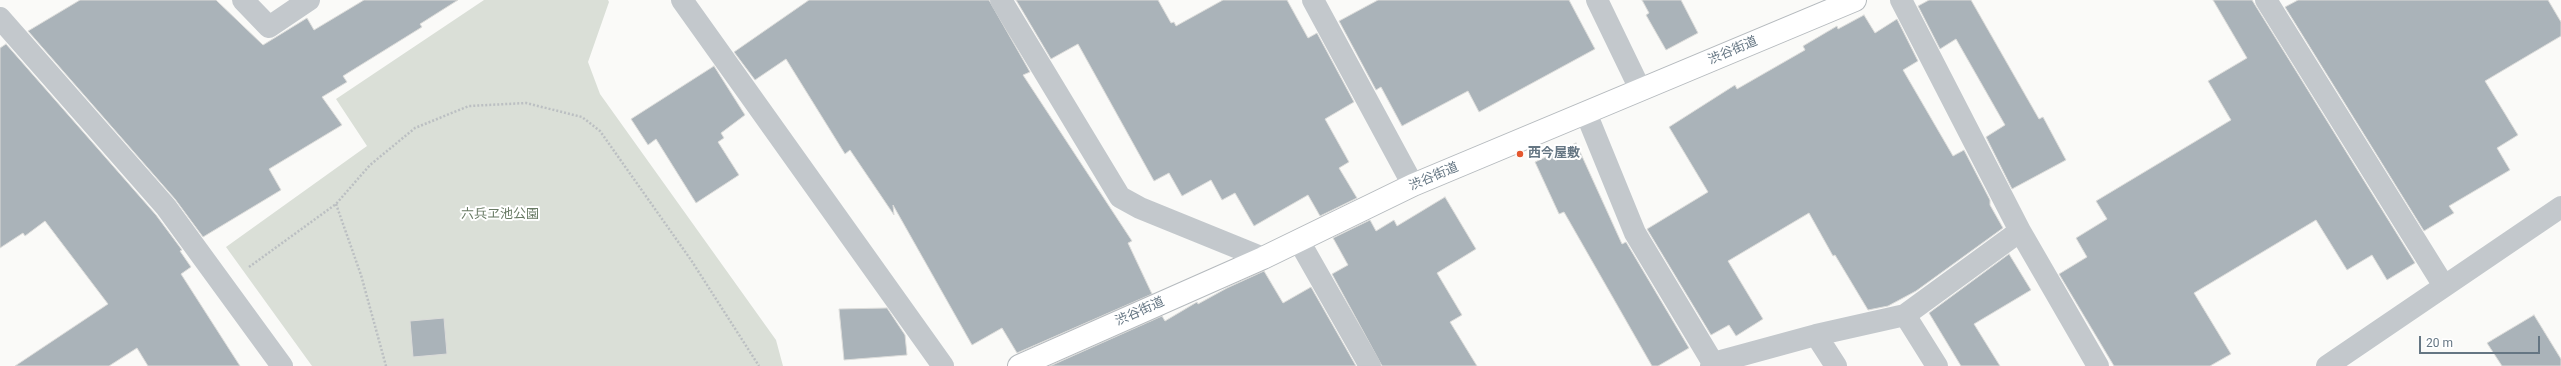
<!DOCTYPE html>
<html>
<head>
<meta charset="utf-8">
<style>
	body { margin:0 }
	#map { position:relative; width:2561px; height:366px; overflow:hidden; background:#fafaf8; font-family:Roboto,sans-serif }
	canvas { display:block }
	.scale { position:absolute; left:2419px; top:336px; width:121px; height:18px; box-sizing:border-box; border:2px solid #657683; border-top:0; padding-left:5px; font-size:12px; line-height:14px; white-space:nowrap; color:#657683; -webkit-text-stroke:3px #fff; paint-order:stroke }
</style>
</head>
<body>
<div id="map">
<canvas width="2561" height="366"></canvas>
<div class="scale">20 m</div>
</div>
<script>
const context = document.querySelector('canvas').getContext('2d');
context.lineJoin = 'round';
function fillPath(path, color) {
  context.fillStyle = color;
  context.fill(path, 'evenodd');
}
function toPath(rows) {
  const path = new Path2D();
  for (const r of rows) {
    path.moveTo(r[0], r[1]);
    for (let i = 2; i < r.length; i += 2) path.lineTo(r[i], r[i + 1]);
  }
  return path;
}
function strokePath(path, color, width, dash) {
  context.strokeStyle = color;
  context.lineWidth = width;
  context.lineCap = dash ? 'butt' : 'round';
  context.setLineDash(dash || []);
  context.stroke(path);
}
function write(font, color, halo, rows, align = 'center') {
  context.font = font + ' Roboto,"Noto Sans JP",sans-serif';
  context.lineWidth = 4;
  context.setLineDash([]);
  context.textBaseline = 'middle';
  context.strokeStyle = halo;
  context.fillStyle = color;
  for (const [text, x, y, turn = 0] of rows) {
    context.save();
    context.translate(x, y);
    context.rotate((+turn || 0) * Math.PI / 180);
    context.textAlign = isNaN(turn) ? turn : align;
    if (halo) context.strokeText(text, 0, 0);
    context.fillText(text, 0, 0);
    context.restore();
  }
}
const green = toPath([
	[484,0,608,0,609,2,588,62,600,94,776,340,783,366,312,366,226,247,367,146,336,99]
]);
const building = toPath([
	[80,0,216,0,263,45,307,18,314,30,364,0,458,0,420,24,422,27,343,76,347,82,322,97,342,125,269,169,281,190,203,237,175,199,28,31,80,0],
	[809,0,989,0,1030,72,1023,75,1132,241,1128,243,1152,294,1017,353,1002,328,972,345,893,205,894,215,850,150,845,154,786,59,755,80,734,52,809,0],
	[1016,0,1158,0,1171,23,1174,22,1176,26,1223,0,1287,0,1308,38,1317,33,1354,102,1325,119,1349,162,1339,168,1357,198,1320,216,1308,195,1254,226,1235,193,1222,200,1211,180,1182,196,1169,173,1154,181,1078,44,1051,59,1016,0],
	[1378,0,1569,0,1595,49,1479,112,1468,91,1402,126,1381,87,1376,90,1339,21,1378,0],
	[1642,0,1681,0,1698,33,1666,50,1646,15,1649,13,1642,0],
	[1929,0,1971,0,2039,119,2043,117,2066,160,2012,189,1986,137,2005,125,1956,39,1940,49,1918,6,1929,0],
	[2213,0,2252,0,2415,263,2387,280,2372,255,2347,270,2316,220,2194,293,2231,354,2210,366,2114,366,2059,274,2087,257,2076,238,2107,219,2096,201,2231,120,2208,81,2247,58,2213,0],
	[2298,0,2548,0,2561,22,2561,36,2485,81,2518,135,2497,148,2510,170,2449,206,2454,213,2424,231,2285,7,2298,0],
	[1864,15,1875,33,1897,19,1918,61,1903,70,1953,156,1964,150,1990,200,1990,205,2003,228,1916,291,1888,306,1868,310,1835,255,1833,256,1809,213,1728,261,1763,319,1736,336,1729,325,1711,335,1647,229,1708,192,1669,127,1735,85,1737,89,1805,50,1803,46,1837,26,1838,29,1864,15],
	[6,44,156,215,182,250,180,251,191,267,181,274,240,366,148,366,137,348,109,366,15,366,108,304,45,221,25,236,23,233,0,248,0,48,6,44],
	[714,66,745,115,721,133,724,138,718,142,739,175,696,203,656,139,648,145,631,119,714,66],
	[1576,143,1622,244,1626,242,1689,348,1658,366,1652,366,1564,212,1559,214,1535,162,1576,143],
	[1445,197,1476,249,1437,273,1462,315,1450,322,1477,366,1382,366,1332,274,1348,265,1333,238,1370,220,1376,231,1394,220,1397,226,1445,197],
	[2009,254,2031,290,1974,324,2000,366,1961,366,1929,313,2009,254],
	[1264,271,1283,303,1311,287,1356,366,1050,366,1162,316,1165,321,1197,302,1198,304,1227,288,1264,271],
	[887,308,905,335,907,355,844,360,839,309,887,308],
	[2534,315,2561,359,2561,366,2502,366,2487,343,2534,315],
	[444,318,447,354,413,357,410,321,444,318]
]);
const path = toPath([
	[336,204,361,275,386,366],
	[249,267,336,204,370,165,415,128,469,106,526,103,582,117,600,131,691,260,759,366]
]);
const minor = toPath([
	[243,0,269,27,309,0],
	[682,0,943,366],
	[1001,0,1120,197,1140,208,1263,258],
	[1313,0,1413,185],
	[1597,0,1640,89],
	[2266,0,2444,286],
	[0,18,166,207,282,366],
	[1586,113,1635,233,1713,363],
	[2020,231,2098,366],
	[1299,241,1370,366],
	[1905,315,1937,366],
	[1816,335,1905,315,2020,231,1901,0],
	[1711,366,1713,363,1816,335,1836,366],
	[2327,366,2561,207]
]);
const major = toPath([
	[1019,366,1263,258,1413,185,1855,0]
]);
const markers = [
	[1520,154,4,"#e4572e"]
];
const streetNames = [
	["渋谷街道",1733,51,-23],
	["渋谷街道",1434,177,-23],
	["渋谷街道",1140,312,-24]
];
const poiNames = [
	["西今屋敷",1528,154]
];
const parkNames = [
	["六兵ヱ池公園",500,215]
];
fillPath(green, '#dadfd7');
fillPath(building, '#aab3b9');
strokePath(building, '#dcdcda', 1);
strokePath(major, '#b5babe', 24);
strokePath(path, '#bbbfc2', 2.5, [2, 2]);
strokePath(minor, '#c3c8cc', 22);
strokePath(major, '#fff', 22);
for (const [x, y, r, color] of markers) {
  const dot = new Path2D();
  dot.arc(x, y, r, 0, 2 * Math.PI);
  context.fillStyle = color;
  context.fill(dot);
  strokePath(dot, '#fff', 1.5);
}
write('13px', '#657683', '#fff', streetNames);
write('bold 13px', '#657683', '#fff', poiNames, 'left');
write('13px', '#687a64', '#fff', parkNames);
</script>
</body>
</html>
